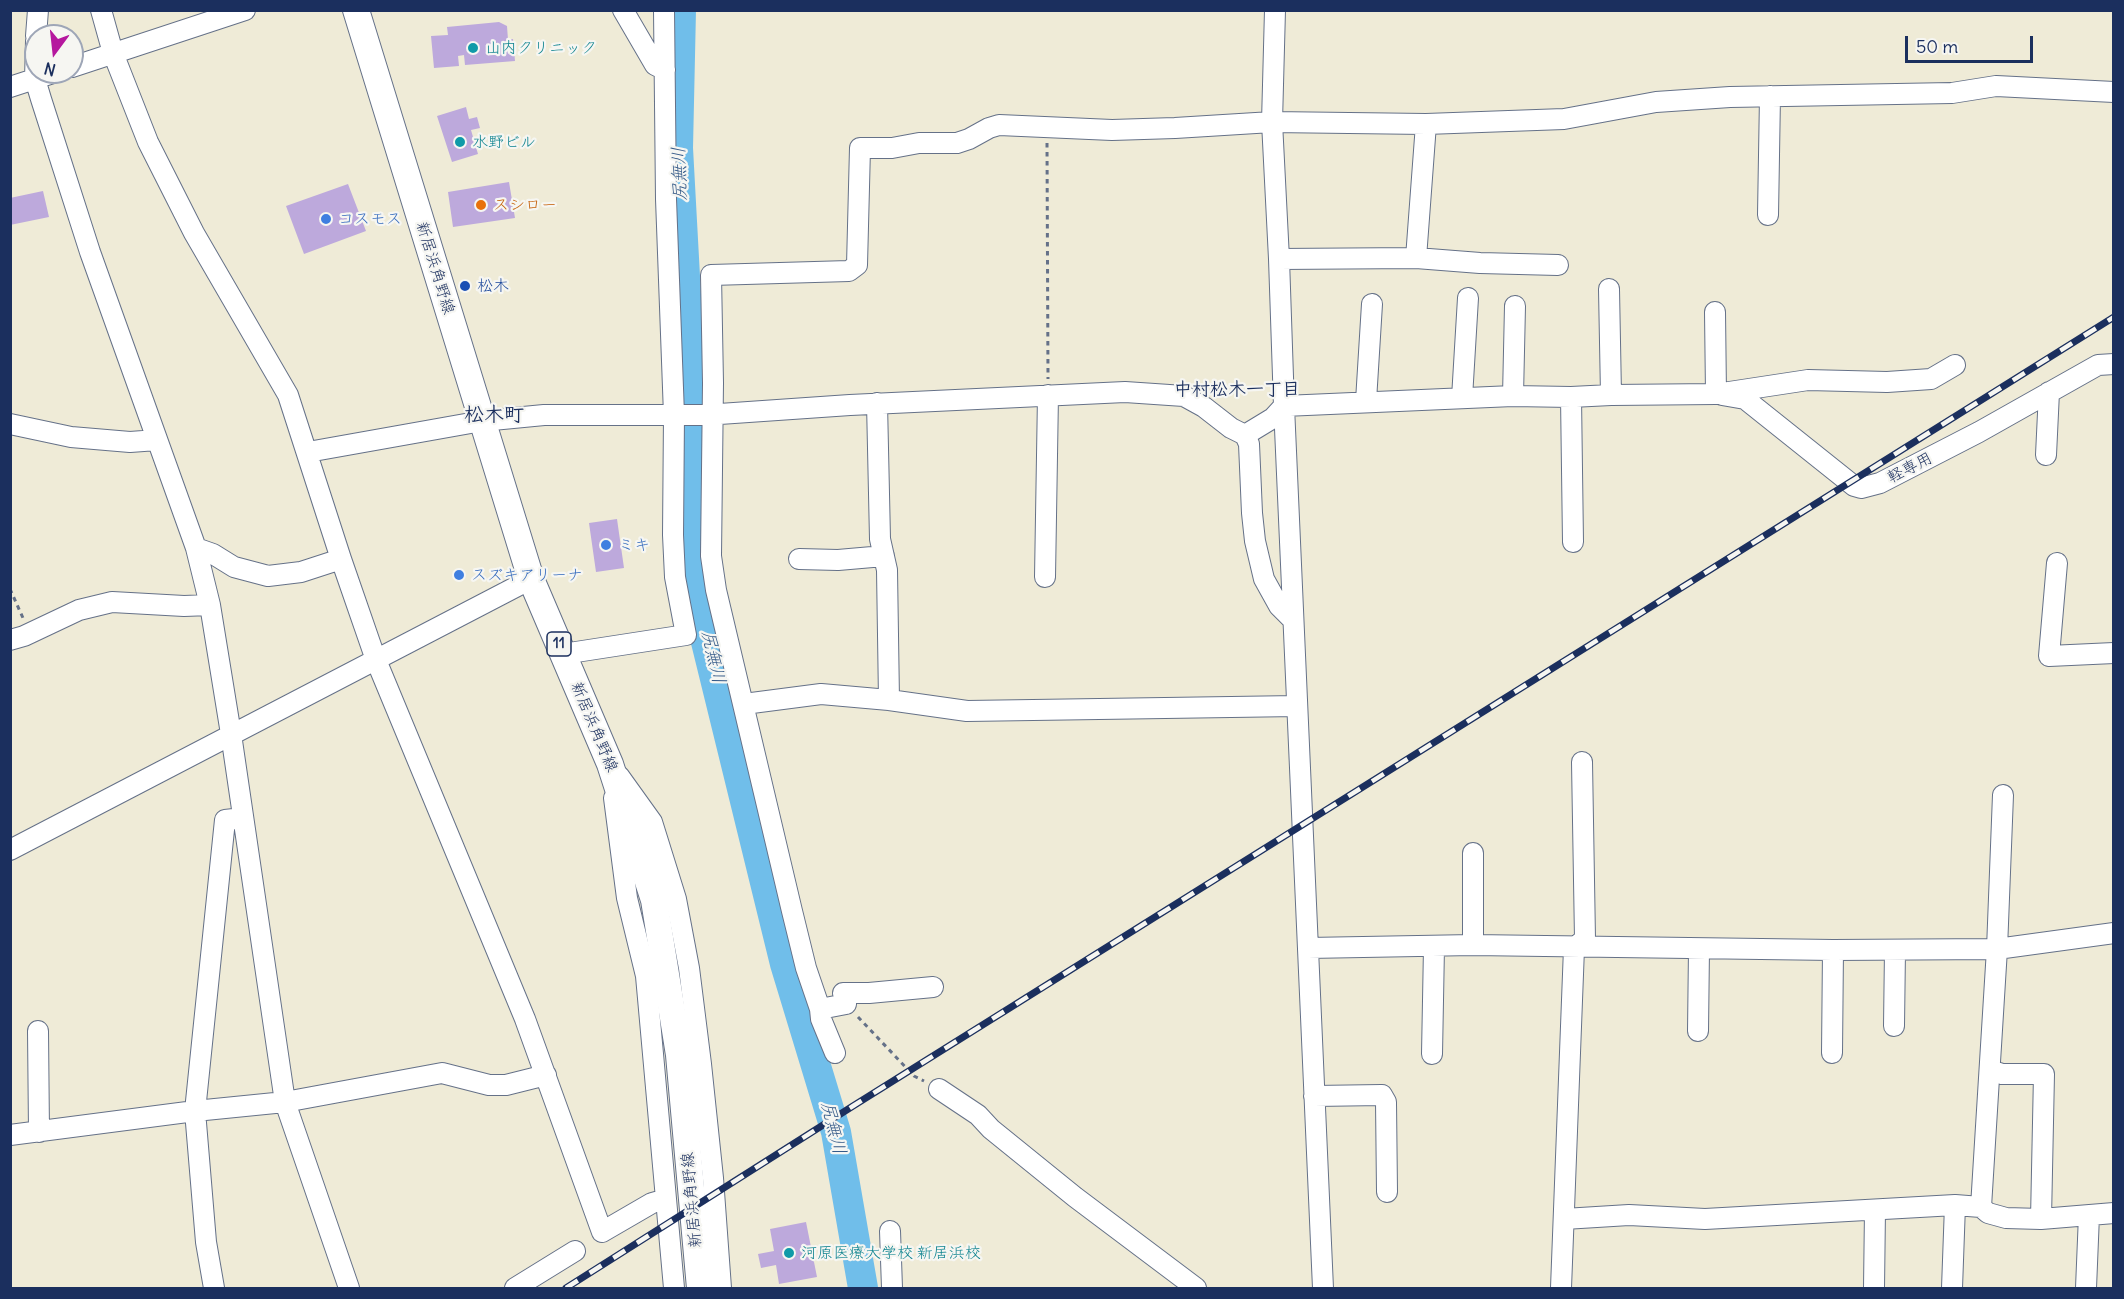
<!DOCTYPE html>
<html>
<head>
<meta charset="utf-8">
<style>
	body { margin:0 }
	#map { position:relative; width:2124px; height:1299px; overflow:hidden; background:#efebd7; font-family:Delius,sans-serif }
	canvas { display:block }
	.frame { position:absolute; inset:0; border:12px solid #1b2f5e; pointer-events:none }
	.north { position:absolute; left:24px; top:24px; width:60px; height:60px; box-sizing:border-box; background:#f6f6f2; border:2px solid #9ea6b7; border-radius:50%; rotate:195deg; font-size:16px; font-weight:700; line-height:24px; text-align:center; color:#1b2f5e }
	.north::after { content:''; display:block; margin:auto; width:21px; height:27px; background:#b5179e; clip-path:polygon(50% 0,100% 100%,50% 72%,0 100%) }
	.scale { position:absolute; left:1905px; top:36px; width:128px; height:27px; box-sizing:border-box; border:3px solid #1b2f5e; border-top:0; padding-left:8px; font-size:18px; line-height:21px; white-space:nowrap; color:#1b2f5e; -webkit-text-stroke:4px #f6f6f2; paint-order:stroke }
</style>
</head>
<body>
<div id="map">
<canvas width="2124" height="1299"></canvas>
<div class="frame"></div>
<div class="north">N</div>
<div class="scale">50 m</div>
</div>
<script>
const context = document.querySelector('canvas').getContext('2d');
context.lineJoin = 'round';
function toPath(rows) {
  const path = new Path2D();
  for (const r of rows) {
    path.moveTo(r[0], r[1]);
    for (let i = 2; i < r.length; i += 2) path.lineTo(r[i], r[i + 1]);
  }
  return path;
}
function strokePath(path, color, width, dash) {
  context.strokeStyle = color;
  context.lineWidth = width;
  context.lineCap = dash ? 'butt' : 'round';
  context.setLineDash(dash || []);
  context.stroke(path);
}
function fillPath(path, color) {
  context.fillStyle = color;
  context.fill(path, 'evenodd');
}
function write(font, color, halo, rows, align = 'center') {
  context.font = font + ' Delius,"Klee One",sans-serif';
  context.lineWidth = 4.5;
  context.setLineDash([]);
  context.textBaseline = 'middle';
  context.strokeStyle = halo;
  context.fillStyle = color;
  for (const [text, x, y, turn = 0] of rows) {
    context.save();
    context.translate(x, y);
    context.rotate((+turn || 0) * Math.PI / 180);
    context.textAlign = isNaN(turn) ? turn : align;
    if (halo) context.strokeText(text, 0, 0);
    context.fillText(text, 0, 0);
    context.restore();
  }
}
const river = toPath([
	[681,10,678,148,690,368,692,571,706,642,785,964,836,1132,863,1288]
]);
const building = toPath([
	[499,22,507,26,508,40,513,39,515,61,465,65,464,55,458,56,459,66,434,68,431,36,448,35,447,27],
	[466,107,469,119,477,117,480,128,471,130,478,154,452,162,437,116],
	[509,182,515,218,453,227,448,192],
	[348,184,366,231,304,254,286,206],
	[43,191,49,217,10,225,10,198],
	[617,519,624,568,596,572,589,523],
	[806,1222,817,1277,779,1284,776,1265,761,1268,758,1254,774,1251,770,1229]
]);
const path = toPath([
	[1047,143,1048,379],
	[10,589,23,618],
	[858,1017,914,1076,924,1081]
]);
const minor = toPath([
	[101,10,113,53,148,142,194,233,288,395,341,559,376,660,525,1019,602,1232,652,1203,666,1199],
	[623,10,655,65,665,70],
	[1275,10,1272,122,1279,259,1284,406,1323,1288],
	[36,36,38,10],
	[36,41,35,79,41,99,90,252,196,548,210,605,231,734,285,1102,349,1288],
	[72,67,245,10],
	[10,87,56,72],
	[1768,215,1770,96],
	[1416,258,1426,124],
	[1279,259,1416,258,1480,263,1558,265],
	[1609,289,1611,395],
	[1715,312,1716,394],
	[1722,395,1745,399,1854,486,1861,488,1880,483,1979,432,2098,365,2114,364],
	[1513,396,1515,306],
	[1571,397,1573,542],
	[1462,398,1468,298],
	[1366,401,1372,304],
	[877,403,880,539,887,570,889,700],
	[10,424,71,437,130,442,157,440],
	[1245,435,1249,444,1252,513,1255,541,1264,579,1279,606,1293,620],
	[308,452,482,421,544,415,705,415,850,405,1125,392,1184,396,1204,407,1231,428,1245,435,1273,418,1284,406,1513,396,1571,397,1611,395,1716,394,1808,380,1887,382,1931,379,1955,365],
	[2046,455,2049,392],
	[196,548,213,554,234,567,268,576,301,572,341,559],
	[799,559,838,560,884,556],
	[2057,563,2049,656,2114,653],
	[1045,577,1048,395],
	[10,640,24,636,79,610,112,602,184,606,210,605],
	[563,654,686,635,675,577,673,535,674,415,666,199,664,10],
	[744,704,821,694,889,700,967,711,1297,706],
	[619,776,652,822,676,899,689,968,701,1064,713,1178,721,1288],
	[614,798,627,898,646,976,674,1288],
	[10,850,531,579],
	[1473,945,1473,853],
	[1308,948,1473,945,1833,950,1997,949,2114,933],
	[933,987,869,993,843,993,846,1004,820,1009,806,968,792,911,716,590,711,556,713,383,711,275,849,271,857,265,860,148,892,148,919,143,957,143,969,139,989,128,999,125,1112,130,1175,128,1272,122,1426,124,1564,119,1656,102,1730,97,1952,93,1996,86,2114,92],
	[820,1009,821,1019,835,1053],
	[1894,1026,1895,950],
	[38,1031,39,1132],
	[1698,1031,1699,949],
	[1832,1053,1833,950],
	[1432,1054,1434,947],
	[1990,1070,2002,1074,2044,1074,2041,1219],
	[939,1089,978,1115,991,1129,1075,1197,1196,1288],
	[1314,1096,1382,1095,1386,1102,1387,1192],
	[10,1135,195,1111,285,1102,442,1073,489,1085,506,1085,546,1075],
	[1981,1207,1997,949,2003,795],
	[1564,1219,1629,1215,1705,1219,1955,1205,1981,1207,1988,1213,2006,1218,2041,1219,2114,1213],
	[890,1231,892,1288],
	[214,1288,206,1242,195,1111,225,820,243,818],
	[515,1288,575,1251],
	[1561,1288,1574,948,1585,939,1582,762],
	[1874,1288,1875,1210],
	[1952,1288,1955,1205],
	[2086,1288,2089,1215]
]);
const major = toPath([
	[356,10,531,579,610,764,654,900,679,1055,700,1288]
]);
const rail = toPath([
	[566,1288,853,1106,2114,317]
]);
const markers = [
	[473,48,6,"#0f9aa8"],
	[460,142,6,"#0f9aa8"],
	[481,205,6,"#e8710a"],
	[326,219,6,"#3f7fe0"],
	[465,286,6,"#1a4fb4"],
	[606,545,6,"#3f7fe0"],
	[459,575,6,"#3f7fe0"],
	[789,1253,6,"#0f9aa8"]
];
const shields = [
	[559,644,24]
];
const shieldNames = [
	["11",559,644]
];
const cultureNames = [
	["山内クリニック",485,48],
	["水野ビル",472,142],
	["河原医療大学校 新居浜校",801,1253]
];
const foodNames = [
	["スシロー",493,205]
];
const shopNames = [
	["コスモス",338,219],
	["ミキ",618,545],
	["スズキアリーナ",471,575]
];
const streetNames = [
	["新居浜角野線",435,268,73],
	["軽専用",1910,468,-27],
	["新居浜角野線",594,727,67],
	["新居浜角野線",692,1200,-95]
];
const transitNames = [
	["松木",477,286]
];
const waterNames = [
	["尻無川",680,174,-92],
	["尻無川",713,657,77],
	["尻無川",833,1128,76]
];
const neighbourhoodNames = [
	["中村松木一丁目",1237,390]
];
const quarterNames = [
	["松木町",494,415]
];
strokePath(river, '#70beea', 30);
fillPath(building, '#bda9dc');
strokePath(minor, '#657188', 22);
strokePath(major, '#657188', 28);
strokePath(path, '#657188', 3, [4.5, 4.5]);
strokePath(minor, '#fff', 20);
strokePath(major, '#fff', 26);
strokePath(rail, '#1b2f5e', 7);
strokePath(rail, '#f6f6f2', 4.5, [14]);
for (const [x, y, r, color] of markers) {
  const dot = new Path2D();
  dot.arc(x, y, r, 0, 2 * Math.PI);
  context.fillStyle = color;
  context.fill(dot);
  strokePath(dot, '#f6f6f2', 2);
}
for (const [x, y, w] of shields) {
  const box = new Path2D();
  box.roundRect(x - w / 2, y - 12, w, 24, 4.5);
  context.fillStyle = '#f6f6f2';
  context.fill(box);
  strokePath(box, '#1b2f5e', 1.5);
}
write('bold 15px', '#1b2f5e', null, shieldNames);
write('16px', '#0d838f', '#f6f6f2', cultureNames, 'left');
write('16px', '#c56008', '#f6f6f2', foodNames, 'left');
write('16px', '#366cbe', '#f6f6f2', shopNames, 'left');
write('16px', '#1b2f5e', '#f6f6f2', streetNames);
write('16px', '#164399', '#f6f6f2', transitNames, 'left');
write('italic 18px', '#355a88', '#f6f6f2', waterNames);
write('bold 18px', '#1b2f5e', '#f6f6f2', neighbourhoodNames);
write('bold 20px', '#1b2f5e', '#f6f6f2', quarterNames);
</script>
</body>
</html>
